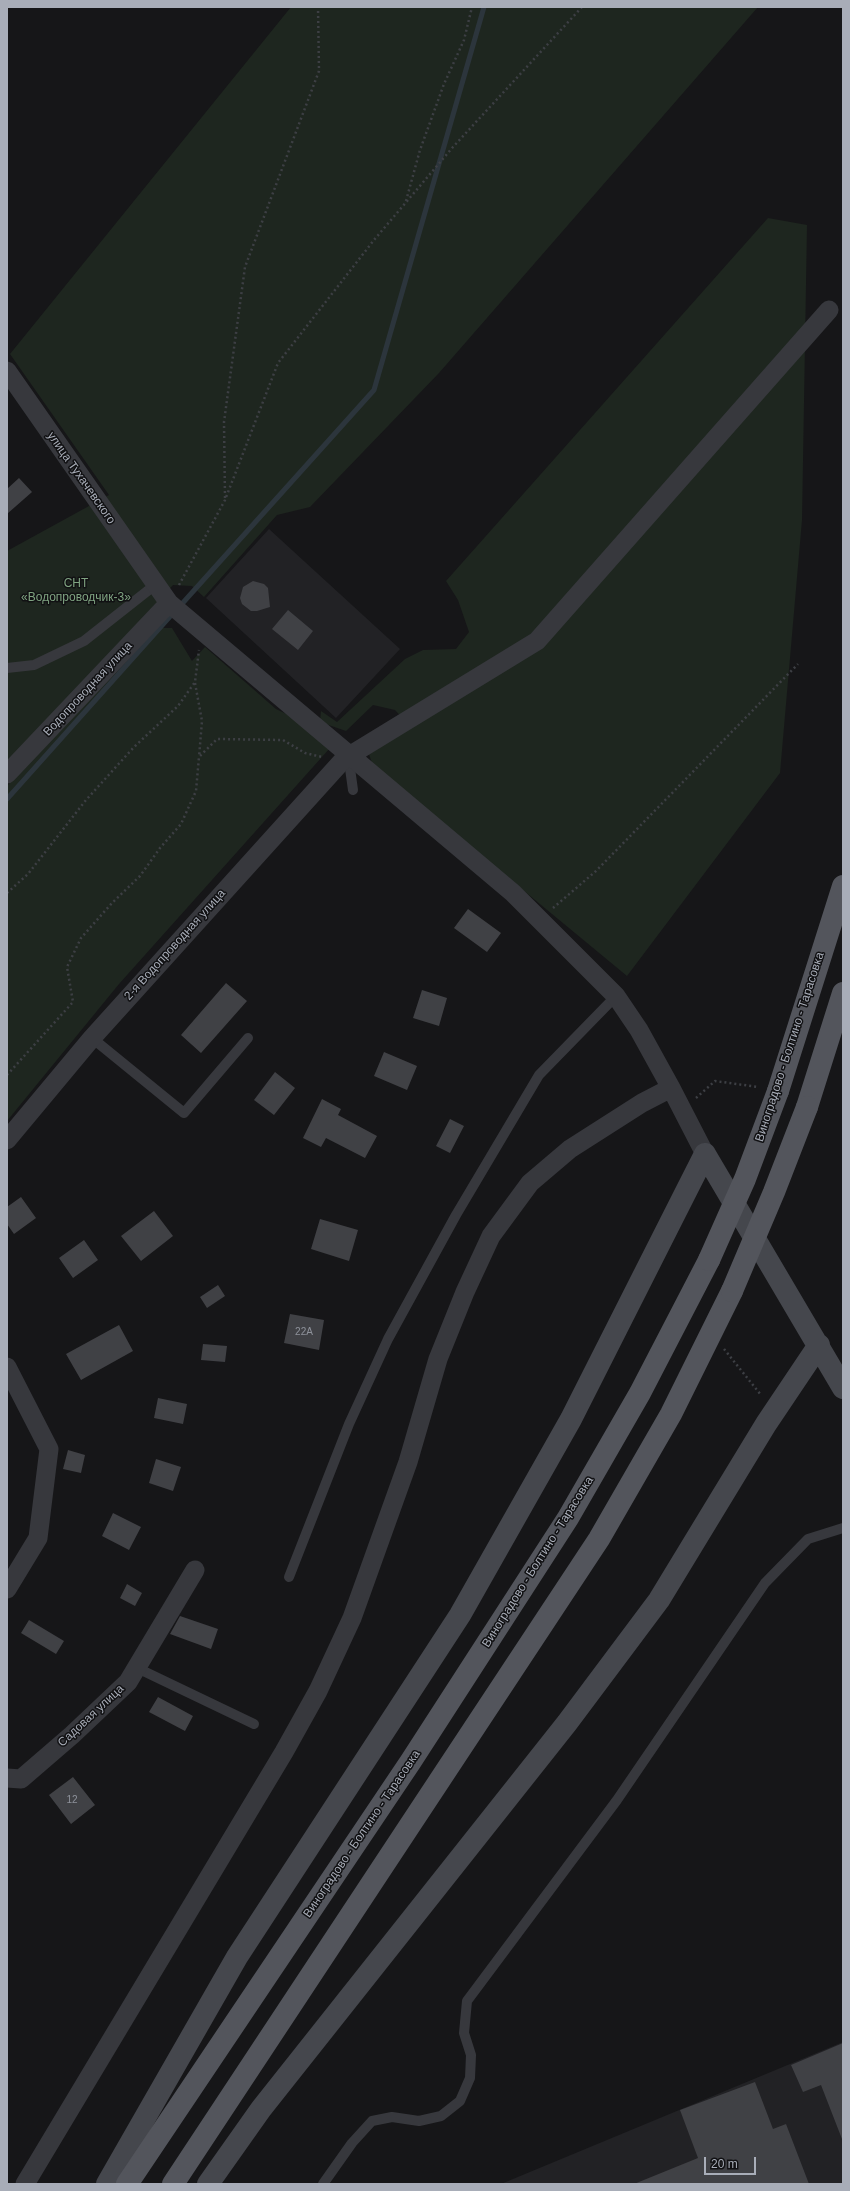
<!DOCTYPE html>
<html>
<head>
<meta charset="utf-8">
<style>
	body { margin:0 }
	#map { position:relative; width:850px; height:2191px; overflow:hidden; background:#161618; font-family:Arial,sans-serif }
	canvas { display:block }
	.frame { position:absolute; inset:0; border:8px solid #a8adb8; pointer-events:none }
	.scale { position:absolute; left:704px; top:2157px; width:52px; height:18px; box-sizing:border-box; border:2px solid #a8adb8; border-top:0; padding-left:5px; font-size:12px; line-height:14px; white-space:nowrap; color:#a8adb8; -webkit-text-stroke:3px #111113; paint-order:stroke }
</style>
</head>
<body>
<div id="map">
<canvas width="850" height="2191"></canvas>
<div class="frame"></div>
<div class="scale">20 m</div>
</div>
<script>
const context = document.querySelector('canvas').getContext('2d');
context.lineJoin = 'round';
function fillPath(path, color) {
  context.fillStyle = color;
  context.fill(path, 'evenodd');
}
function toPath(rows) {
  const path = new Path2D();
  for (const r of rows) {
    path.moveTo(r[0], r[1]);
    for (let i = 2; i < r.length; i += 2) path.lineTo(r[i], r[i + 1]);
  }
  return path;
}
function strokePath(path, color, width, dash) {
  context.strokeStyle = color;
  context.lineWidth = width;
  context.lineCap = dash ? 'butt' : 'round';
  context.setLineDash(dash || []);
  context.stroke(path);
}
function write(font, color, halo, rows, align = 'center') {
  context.font = font + ' Arial,sans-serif';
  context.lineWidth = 3;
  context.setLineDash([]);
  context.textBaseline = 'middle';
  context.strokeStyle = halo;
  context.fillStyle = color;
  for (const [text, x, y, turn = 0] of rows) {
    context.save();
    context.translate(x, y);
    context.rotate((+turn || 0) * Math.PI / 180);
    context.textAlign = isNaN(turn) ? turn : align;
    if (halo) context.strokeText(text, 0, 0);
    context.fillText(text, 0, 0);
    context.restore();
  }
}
const built = toPath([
	[269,529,400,649,336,718,206,598],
	[843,2042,843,2184,501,2184]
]);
const green = toPath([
	[291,7,758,7,439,373,310,507,277,515,204,597,192,586,173,585,7,767,7,551,109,495,10,354],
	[768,218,807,225,802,520,780,773,627,976,373,766,368,751,408,724,395,710,373,705,346,731,320,722,321,711,337,722,405,659,423,650,456,649,469,632,458,600,446,581],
	[154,628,172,628,192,661,205,647,276,709,299,720,330,748,119,984,7,1121,7,786]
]);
const stream = toPath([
	[180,606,374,390,484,7],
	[7,799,174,612]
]);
const building = toPath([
	[19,478,32,492,7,514,7,489],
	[253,581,264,584,268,588,270,607,257,611,251,611,242,604,240,598,243,587],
	[288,610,313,631,298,650,272,629],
	[468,909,501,933,487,952,454,928],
	[226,983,247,1001,201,1053,181,1035],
	[422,990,447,998,439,1026,413,1018],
	[384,1052,417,1066,407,1090,374,1076],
	[275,1072,295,1088,274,1115,254,1100],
	[322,1099,341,1109,338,1115,377,1136,365,1158,326,1138,321,1147,303,1138],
	[450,1119,464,1126,450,1153,436,1146],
	[21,1197,36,1218,14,1234,7,1224,7,1207],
	[154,1211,173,1236,141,1261,121,1236],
	[320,1219,358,1230,349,1261,311,1249],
	[84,1240,98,1260,73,1278,59,1258],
	[218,1285,225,1296,207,1308,200,1297],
	[290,1314,324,1320,319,1350,284,1343],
	[119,1325,133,1351,81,1380,66,1354],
	[203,1344,227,1346,225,1362,201,1360],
	[158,1398,187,1404,183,1424,154,1418],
	[68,1450,85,1455,81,1473,63,1469],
	[156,1459,181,1467,173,1491,149,1483],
	[113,1513,141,1527,129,1550,102,1536],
	[127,1584,142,1593,135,1606,120,1598],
	[180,1616,218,1629,211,1649,170,1634],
	[29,1620,64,1641,56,1654,21,1633],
	[158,1697,193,1716,185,1731,149,1712],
	[73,1777,95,1805,71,1824,49,1795],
	[843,2043,843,2139,842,2139,821,2085,803,2092,791,2065],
	[755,2082,773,2129,786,2124,809,2184,634,2184,698,2158,680,2110]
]);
const path = toPath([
	[406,201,420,150,444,84,464,40,472,7],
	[225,498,224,422,245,267,319,71,318,7],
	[179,585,225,500,278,363,374,240,453,147,582,7],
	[195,683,202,721,199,757],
	[7,893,28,874,86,800,134,747,178,706,195,682,199,650],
	[553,908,596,871,798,664],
	[7,1075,73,1002,67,967,81,938,112,903,140,876,160,848,181,824,196,791,199,757,217,739,283,740,305,753,322,757],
	[696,1098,715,1081,758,1087],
	[724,1349,761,1395]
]);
const lane = toPath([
	[7,668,34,665,84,641,155,585],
	[348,754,353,790],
	[92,1038,184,1113,248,1038],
	[289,1577,349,1424,388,1339,456,1215,539,1075,616,996],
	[135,1667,254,1724],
	[323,2184,352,2143,372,2121,392,2117,419,2121,441,2116,460,2101,470,2078,471,2055,464,2033,467,2001,617,1800,765,1583,808,1539,843,1528]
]);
const street = toPath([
	[7,371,169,603,513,893,616,996,639,1030,671,1088,705,1154],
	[7,774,169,603],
	[7,1140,92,1038,344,759,537,641,829,310],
	[7,1367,49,1449,38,1538,7,1589],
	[7,1778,21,1779,72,1735,128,1682,195,1570],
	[25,2184,284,1752,318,1691,352,1618,408,1462,438,1359,465,1292,491,1236,530,1183,570,1149,642,1103,671,1088]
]);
const secondary = toPath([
	[705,1154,843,1388],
	[107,2184,237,1957,460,1615,571,1419,705,1154],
	[208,2184,261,2109,567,1723,659,1600,766,1424,819,1345]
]);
const primary = toPath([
	[778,1091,843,886],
	[807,1107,843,993],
	[127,2184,411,1761,568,1518,640,1393,709,1260],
	[173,2184,599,1539,671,1414,732,1291]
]);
const primaryBridge = toPath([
	[709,1260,745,1179,778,1091],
	[732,1291,774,1192,807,1107]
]);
const numberNames = [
	["22А",304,1332],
	["12",72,1800]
];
const streetNames = [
	["улица Тухачевского",81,478,55],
	["Водопроводная улица",88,689,-47],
	["2-я Водопроводная улица",175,945,-48],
	["Виноградово - Болтино - Тарасовка",790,1047,-72],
	["Виноградово - Болтино - Тарасовка",538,1562,-58],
	["Садовая улица",91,1716,-43],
	["Виноградово - Болтино - Тарасовка",362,1834,-56]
];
const parkNames = [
	["СНТ",76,584],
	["«Водопроводчик-3»",76,598]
];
fillPath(built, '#222225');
fillPath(green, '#1e261f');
strokePath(stream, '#2c353c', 5);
fillPath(building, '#404145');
strokePath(path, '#3d3f44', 2.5, [2, 3]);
strokePath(lane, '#37383d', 10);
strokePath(street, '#37383d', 19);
strokePath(secondary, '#45474d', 22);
strokePath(primary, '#53555c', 22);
strokePath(primaryBridge, '#53555c', 22);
write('10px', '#8e929b', null, numberNames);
write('12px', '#a8adb8', '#111113', streetNames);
write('12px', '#7fa381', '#111113', parkNames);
</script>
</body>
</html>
